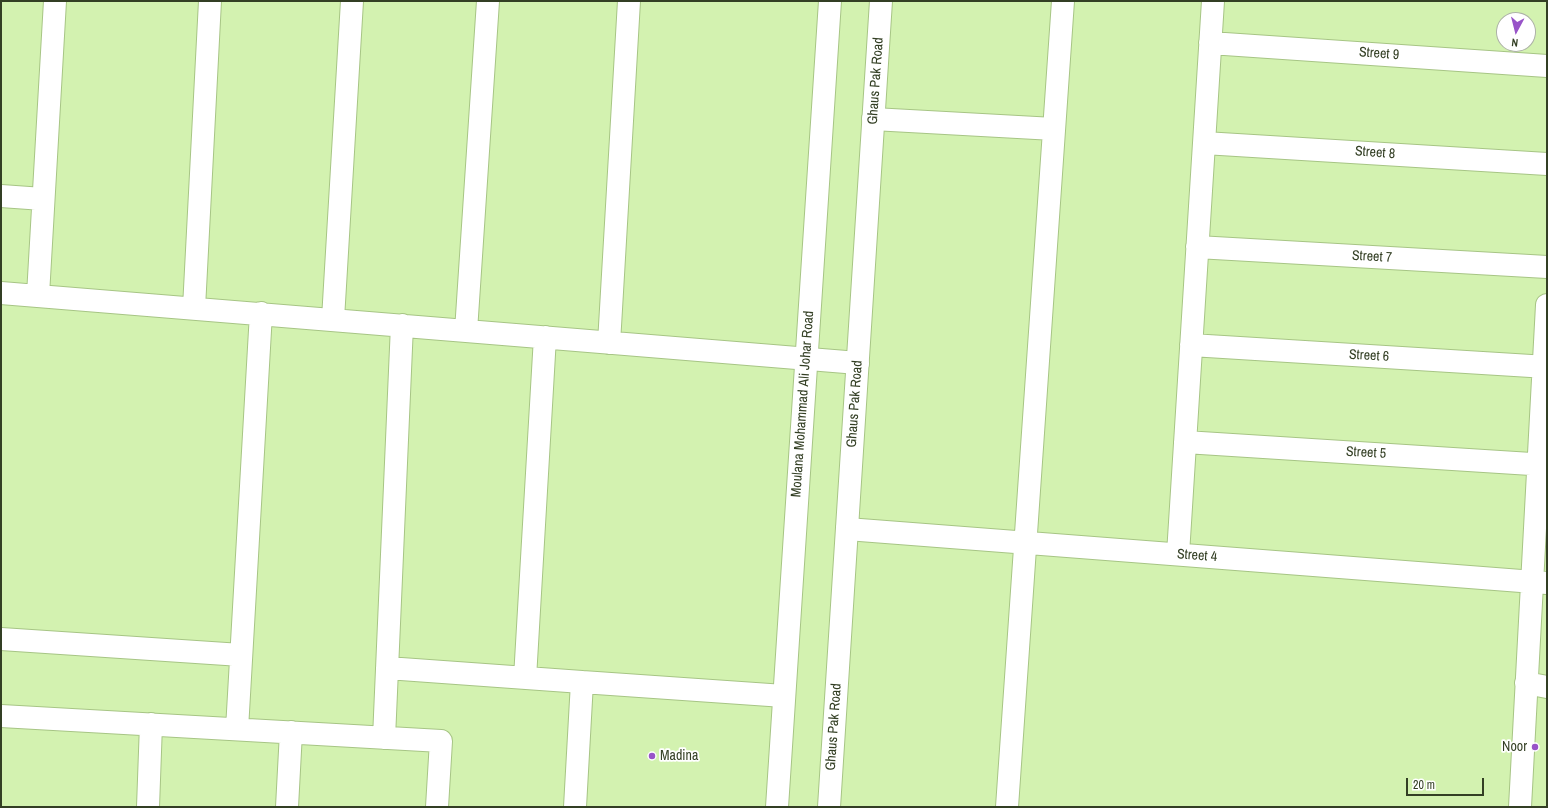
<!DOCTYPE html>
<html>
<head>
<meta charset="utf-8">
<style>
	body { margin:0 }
	#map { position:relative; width:1548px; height:808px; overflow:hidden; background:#d3f2b0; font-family:"Archivo Narrow",sans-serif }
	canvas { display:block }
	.frame { position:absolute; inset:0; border:2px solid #333f24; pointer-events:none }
	.north { position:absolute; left:1496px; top:12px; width:40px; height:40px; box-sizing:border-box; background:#fff; border:1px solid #adb2a7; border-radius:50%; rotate:187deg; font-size:11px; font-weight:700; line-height:16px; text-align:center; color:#333f24 }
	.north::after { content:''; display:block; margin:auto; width:14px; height:18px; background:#9854c8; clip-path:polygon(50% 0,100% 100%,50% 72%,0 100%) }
	.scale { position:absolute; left:1406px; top:778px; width:78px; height:18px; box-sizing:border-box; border:2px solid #333f24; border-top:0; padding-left:5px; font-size:12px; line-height:14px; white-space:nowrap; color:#333f24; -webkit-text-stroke:3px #fff; paint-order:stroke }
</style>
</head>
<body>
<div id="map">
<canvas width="1548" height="808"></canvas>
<div class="frame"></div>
<div class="north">N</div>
<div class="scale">20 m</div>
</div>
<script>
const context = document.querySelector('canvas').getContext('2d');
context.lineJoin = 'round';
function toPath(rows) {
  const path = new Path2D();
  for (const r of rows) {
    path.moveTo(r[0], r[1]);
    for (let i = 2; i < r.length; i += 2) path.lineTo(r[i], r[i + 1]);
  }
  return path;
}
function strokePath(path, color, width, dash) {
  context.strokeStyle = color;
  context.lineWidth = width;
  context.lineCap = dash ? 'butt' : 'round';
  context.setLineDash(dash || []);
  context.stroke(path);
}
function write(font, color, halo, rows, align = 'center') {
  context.font = font + ' "Archivo Narrow",sans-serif';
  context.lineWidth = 3.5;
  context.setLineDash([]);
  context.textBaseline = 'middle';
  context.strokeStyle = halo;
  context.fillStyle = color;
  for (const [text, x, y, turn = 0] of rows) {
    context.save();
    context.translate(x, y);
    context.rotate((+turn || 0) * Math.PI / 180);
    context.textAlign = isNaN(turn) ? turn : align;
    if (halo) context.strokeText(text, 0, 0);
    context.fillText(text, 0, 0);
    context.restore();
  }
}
const minor = toPath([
	[1210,43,1547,66],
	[873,119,1054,129],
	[1204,143,1547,164],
	[1,196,43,199],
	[1197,247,1547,267],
	[1,293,858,363],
	[38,295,55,1],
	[194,308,210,1],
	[333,319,352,1],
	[466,331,488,1],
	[609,343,629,1],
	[1191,345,1547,367],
	[1185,442,1547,465],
	[847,529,1547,583],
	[1178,554,1213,1],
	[1,639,241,655],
	[387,668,582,682,575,807],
	[525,678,545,337],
	[582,682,784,696],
	[1526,683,1547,687],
	[1,716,441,741,437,807],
	[237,729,261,313],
	[384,738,402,325],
	[148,807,151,724],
	[287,807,291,732],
	[1007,807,1063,1],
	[1520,807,1547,305]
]);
const major = toPath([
	[777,807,830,1],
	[829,807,881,1]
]);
const markers = [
	[1535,747,4,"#9854c8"],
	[652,756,4,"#9854c8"]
];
const streetNames = [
	["Street 9",1379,54,4],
	["Ghaus Pak Road",876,81,-86],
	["Street 8",1375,153,4],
	["Street 7",1372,257,3],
	["Street 6",1369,356,3],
	["Moulana Mohammad Ali Johar Road",803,404,-86],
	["Ghaus Pak Road",855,404,-86],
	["Street 5",1366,453,3],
	["Street 4",1197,556,4],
	["Ghaus Pak Road",834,727,-86]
];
const poiNames = [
	["Noor",1527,747],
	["Madina",660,756,"left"]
];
strokePath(minor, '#a7c585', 24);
strokePath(major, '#a7c585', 24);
strokePath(minor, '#fff', 22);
strokePath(major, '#fff', 22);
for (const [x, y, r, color] of markers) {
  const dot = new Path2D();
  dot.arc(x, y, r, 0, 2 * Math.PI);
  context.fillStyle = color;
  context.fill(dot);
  strokePath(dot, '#fff', 1.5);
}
write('14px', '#333f24', '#fff', streetNames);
write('14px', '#333f24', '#fff', poiNames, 'right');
</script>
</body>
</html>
